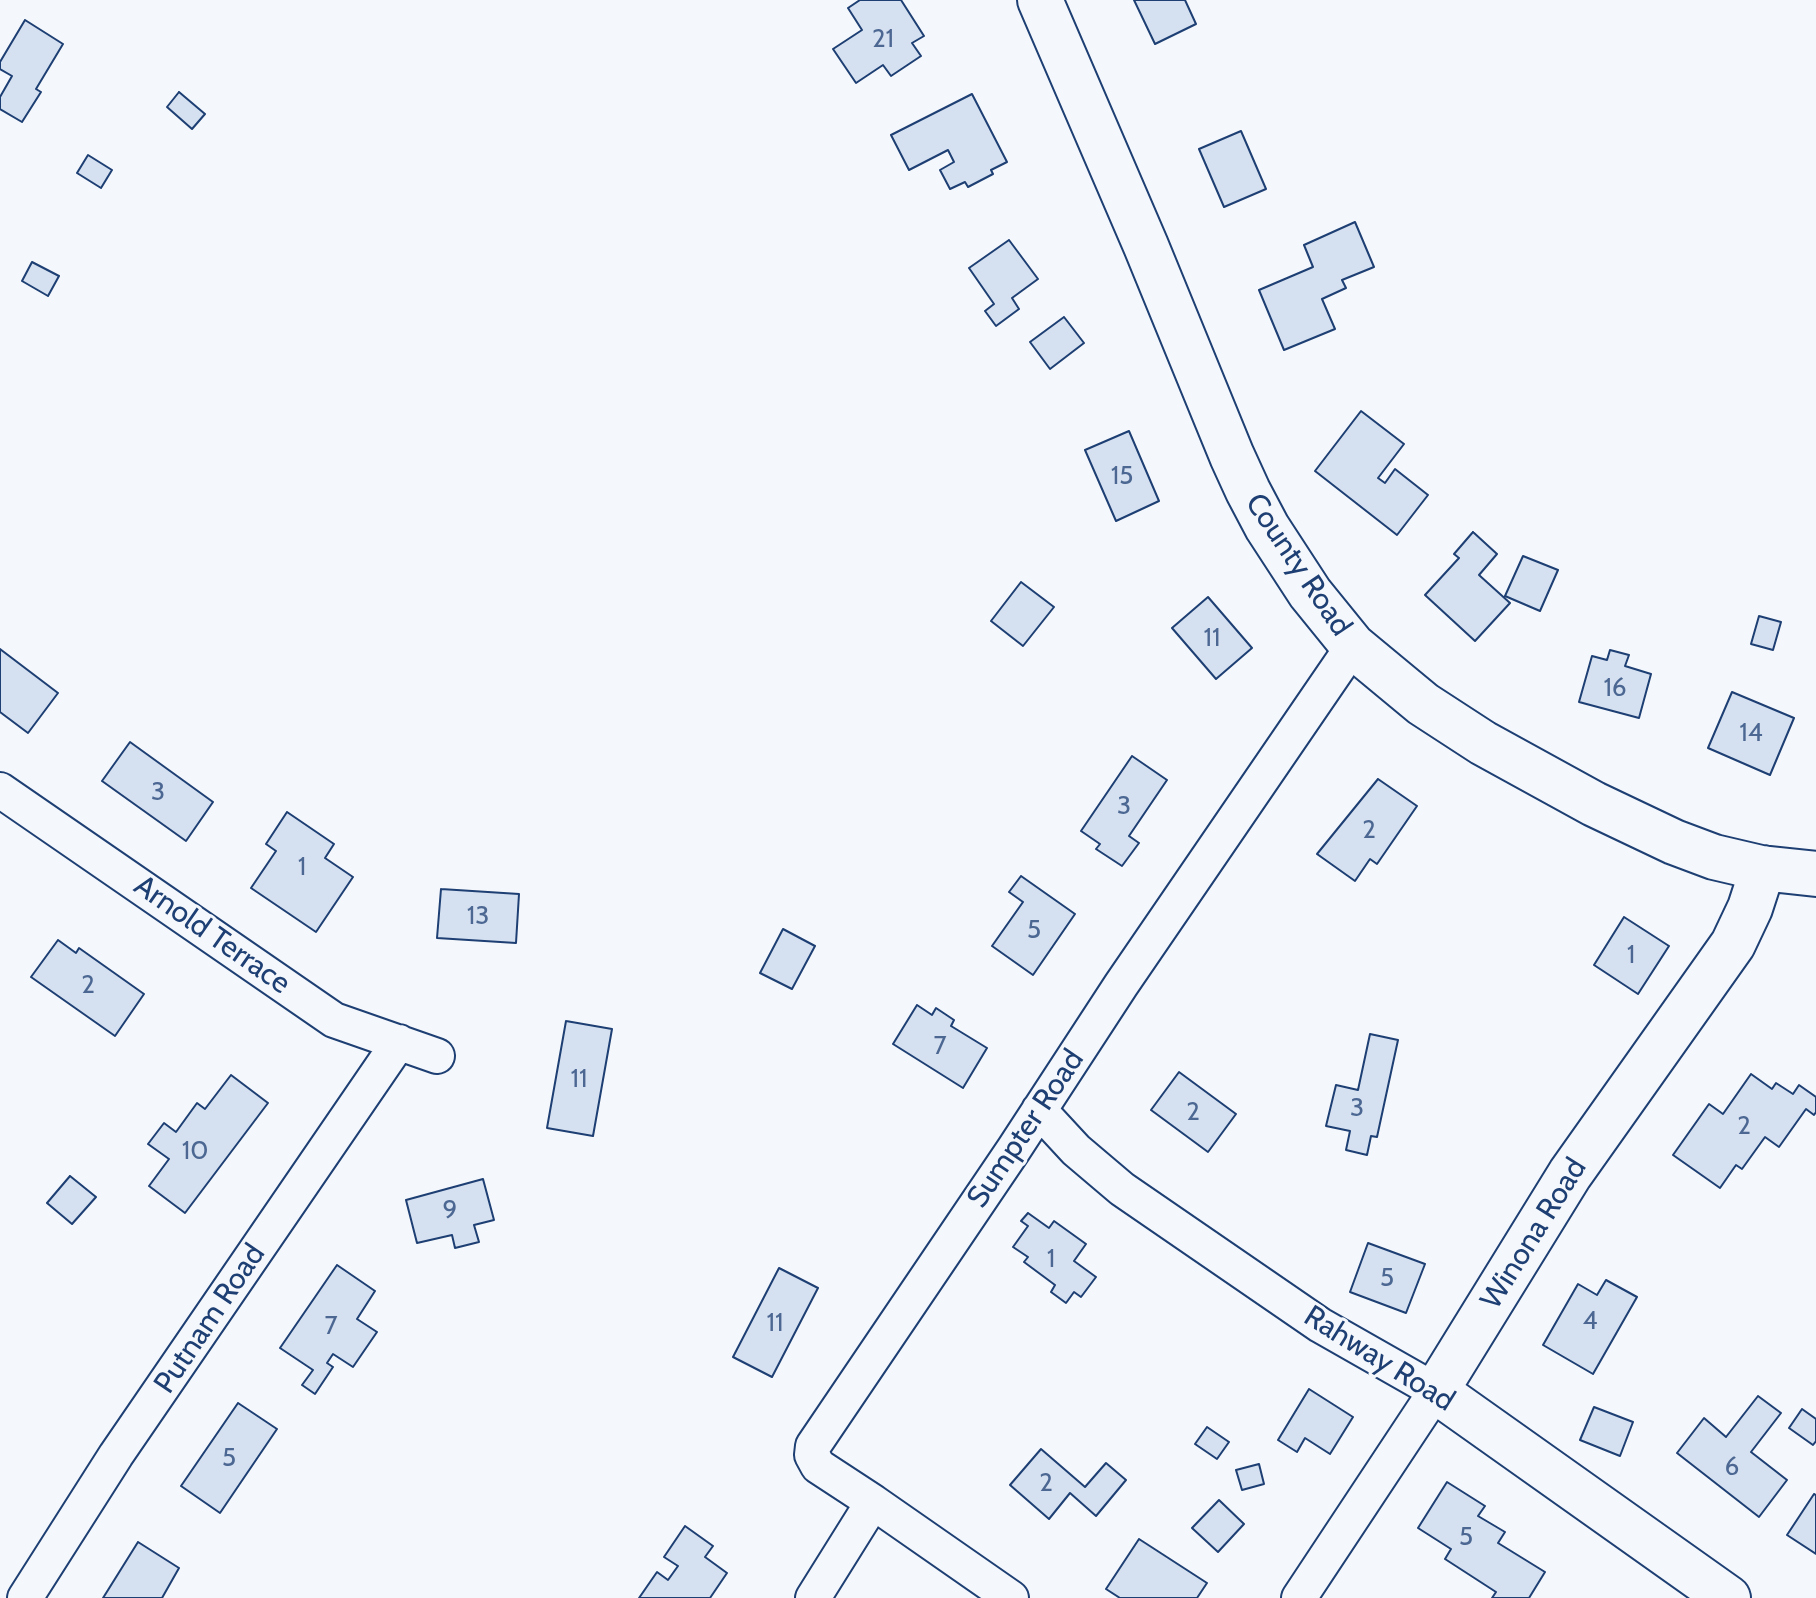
<!DOCTYPE html>
<html>
<head>
<meta charset="utf-8">
<style>
	body { margin:0 }
	canvas { display:block; background:#f4f7fb }
</style>
</head>
<body>
<canvas width="1816" height="1598"></canvas>
<script>
const context = document.querySelector('canvas').getContext('2d');
context.lineJoin = 'round';
function fillPath(path, color) {
  context.fillStyle = color;
  context.fill(path, 'evenodd');
}
function toPath(rows) {
  const path = new Path2D();
  for (const r of rows) {
    path.moveTo(r[0], r[1]);
    for (let i = 2; i < r.length; i += 2) path.lineTo(r[i], r[i + 1]);
  }
  return path;
}
function strokePath(path, color, width, dash) {
  context.strokeStyle = color;
  context.lineWidth = width;
  context.lineCap = dash ? 'butt' : 'round';
  context.setLineDash(dash || []);
  context.stroke(path);
}
function write(font, color, halo, rows, align = 'center') {
  context.font = font + ' Cabin,sans-serif';
  context.lineWidth = 6;
  context.setLineDash([]);
  context.textBaseline = 'middle';
  context.strokeStyle = halo;
  context.fillStyle = color;
  for (const [text, x, y, turn = 0] of rows) {
    context.save();
    context.translate(x, y);
    context.rotate((+turn || 0) * Math.PI / 180);
    context.textAlign = isNaN(turn) ? turn : align;
    if (halo) context.strokeText(text, 0, 0);
    context.fillText(text, 0, 0);
    context.restore();
  }
}
const building = toPath([
	[860,0,901,0,924,36,912,43,921,56,891,76,883,65,856,83,833,49,862,30,848,8,860,0],
	[1134,0,1185,0,1196,24,1155,44,1134,0],
	[25,20,63,44,36,89,41,92,22,122,0,109,0,97,12,76,0,69,0,62,25,20],
	[179,92,205,114,192,129,167,107,179,92],
	[972,94,1007,162,991,170,993,174,968,187,965,182,950,189,940,170,954,162,948,150,909,170,891,135,972,94],
	[1241,131,1266,189,1224,207,1199,149,1241,131],
	[88,155,112,170,101,188,77,173,88,155],
	[1355,222,1374,267,1342,280,1346,288,1322,299,1335,329,1284,350,1259,290,1313,267,1304,245,1355,222],
	[1009,240,1038,279,1012,298,1019,309,996,326,985,311,994,304,969,268,1009,240],
	[32,262,59,276,48,296,22,281,32,262],
	[1064,317,1084,343,1050,369,1030,342,1064,317],
	[1361,411,1404,444,1378,478,1385,483,1395,469,1428,495,1397,535,1315,471,1361,411],
	[1129,431,1159,501,1116,521,1085,450,1129,431],
	[1473,532,1497,554,1479,575,1510,603,1475,641,1425,595,1459,558,1454,554,1473,532],
	[1523,556,1558,570,1540,611,1505,596,1523,556],
	[1021,582,1054,607,1023,646,991,621,1021,582],
	[1208,597,1252,648,1216,679,1172,628,1208,597],
	[1759,616,1781,622,1773,650,1751,644,1759,616],
	[0,649,58,693,28,733,0,712,0,649],
	[1610,650,1629,655,1625,666,1651,674,1639,718,1579,702,1592,656,1607,660,1610,650],
	[1732,692,1794,718,1770,775,1708,748,1732,692],
	[130,742,213,802,186,841,102,781,130,742],
	[1132,756,1167,780,1129,836,1139,843,1122,866,1096,849,1100,844,1081,831,1132,756],
	[1378,779,1417,806,1377,864,1370,859,1355,881,1317,854,1378,779],
	[287,812,334,844,325,858,353,877,316,932,251,888,276,851,266,844,287,812],
	[1021,876,1075,914,1033,975,992,946,1023,902,1009,892,1021,876],
	[441,889,519,894,516,943,437,938,441,889],
	[1624,917,1669,946,1638,994,1594,965,1624,917],
	[783,929,815,946,792,989,760,973,783,929],
	[58,940,76,953,79,948,144,994,115,1036,31,977,58,940],
	[917,1005,932,1015,936,1008,954,1020,951,1026,987,1048,963,1088,893,1044,917,1005],
	[566,1021,612,1029,593,1136,547,1128,566,1021],
	[1370,1034,1398,1040,1377,1137,1371,1136,1367,1155,1346,1150,1350,1131,1326,1126,1336,1085,1358,1090,1370,1034],
	[1179,1072,1236,1114,1208,1152,1151,1110,1179,1072],
	[1751,1074,1772,1089,1776,1083,1793,1094,1799,1085,1816,1097,1816,1112,1814,1115,1806,1109,1779,1147,1765,1137,1742,1169,1736,1165,1720,1188,1673,1155,1709,1104,1723,1114,1751,1074],
	[231,1075,268,1103,185,1213,149,1186,169,1159,148,1144,164,1123,176,1132,197,1103,205,1109,231,1075],
	[70,1176,96,1197,72,1224,47,1203,70,1176],
	[483,1179,494,1220,474,1225,479,1242,455,1248,452,1235,417,1243,406,1200,483,1179],
	[1028,1213,1049,1228,1054,1221,1086,1244,1074,1261,1096,1277,1081,1297,1074,1292,1066,1303,1051,1292,1055,1285,1024,1262,1028,1257,1013,1247,1028,1226,1021,1221,1028,1213],
	[1368,1243,1425,1264,1406,1313,1350,1292,1368,1243],
	[337,1265,375,1291,357,1319,377,1332,353,1367,333,1354,327,1363,333,1367,315,1394,302,1385,313,1370,280,1348,337,1265],
	[779,1268,818,1288,772,1377,733,1357,779,1268],
	[1606,1280,1637,1297,1593,1374,1543,1345,1578,1284,1597,1295,1606,1280],
	[1309,1389,1353,1417,1330,1454,1305,1438,1297,1452,1278,1440,1309,1389],
	[1758,1396,1781,1413,1751,1452,1787,1480,1759,1517,1677,1453,1704,1418,1726,1437,1758,1396],
	[238,1403,277,1429,220,1513,181,1486,238,1403],
	[1594,1407,1633,1422,1620,1456,1580,1440,1594,1407],
	[1802,1409,1816,1419,1816,1441,1813,1445,1789,1428,1802,1409],
	[1207,1427,1229,1442,1217,1459,1195,1444,1207,1427],
	[1041,1449,1085,1487,1106,1463,1126,1480,1096,1516,1070,1493,1049,1519,1010,1485,1041,1449],
	[1259,1464,1264,1484,1242,1490,1236,1470,1259,1464],
	[1447,1482,1485,1506,1478,1516,1505,1532,1498,1543,1545,1572,1529,1598,1492,1598,1496,1592,1445,1559,1451,1549,1418,1528,1447,1482],
	[1814,1494,1816,1495,1816,1554,1787,1535,1814,1494],
	[1219,1500,1244,1524,1218,1552,1192,1528,1219,1500],
	[685,1526,713,1546,705,1557,727,1573,710,1598,639,1598,657,1572,668,1580,678,1566,664,1557,685,1526],
	[1139,1539,1207,1583,1197,1598,1120,1598,1106,1589,1139,1539],
	[138,1542,179,1568,162,1598,103,1598,138,1542]
]);
const street = toPath([
	[0,790,334,1020,437,1056],
	[1039,1110,1076,1150,1122,1189,1320,1325,1436,1391,1299,1598],
	[873,1502,1011,1598],
	[25,1598,116,1455,399,1042],
	[813,1598,873,1502,818,1466,812,1455,813,1446,1014,1149,1121,985,1353,646]
]);
const secondary = toPath([
	[1040,0,1146,246,1232,456,1248,491,1267,527,1310,593,1353,646,1423,704,1483,743,1594,804,1674,842,1714,857,1761,868,1816,874],
	[1728,1598,1436,1391,1570,1174,1733,944,1750,908,1763,868]
]);
const numberNames = [
	["21",883,39],
	["15",1122,476],
	["11",1212,638],
	["16",1615,688],
	["14",1751,733],
	["3",158,792],
	["3",1124,806],
	["2",1369,830],
	["1",302,867],
	["13",478,916],
	["5",1034,930],
	["1",1631,955],
	["2",88,985],
	["7",940,1046],
	["11",579,1079],
	["3",1357,1108],
	["2",1193,1112],
	["2",1744,1126],
	["10",195,1151],
	["9",450,1210],
	["1",1051,1259],
	["5",1387,1278],
	["4",1590,1321],
	["11",775,1323],
	["7",331,1326],
	["5",229,1458],
	["6",1732,1467],
	["2",1046,1483],
	["5",1466,1537]
];
const streetNames = [
	["County Road",1298,565,56],
	["Arnold Terrace",212,935,35],
	["Sumpter Road",1026,1129,-56],
	["Winona Road",1534,1234,-58],
	["Putnam Road",210,1319,-56],
	["Rahway Road",1379,1359,32]
];
fillPath(building, '#d5e0f0');
strokePath(building, '#1d3f73', 2);
strokePath(street, '#1d3f73', 38);
strokePath(secondary, '#1d3f73', 48);
strokePath(street, '#f4f7fb', 34);
strokePath(secondary, '#f4f7fb', 44);
write('26px', '#4b6792', null, numberNames);
write('30px', '#1d3f73', '#f4f7fb', streetNames);
</script>
</body>
</html>
